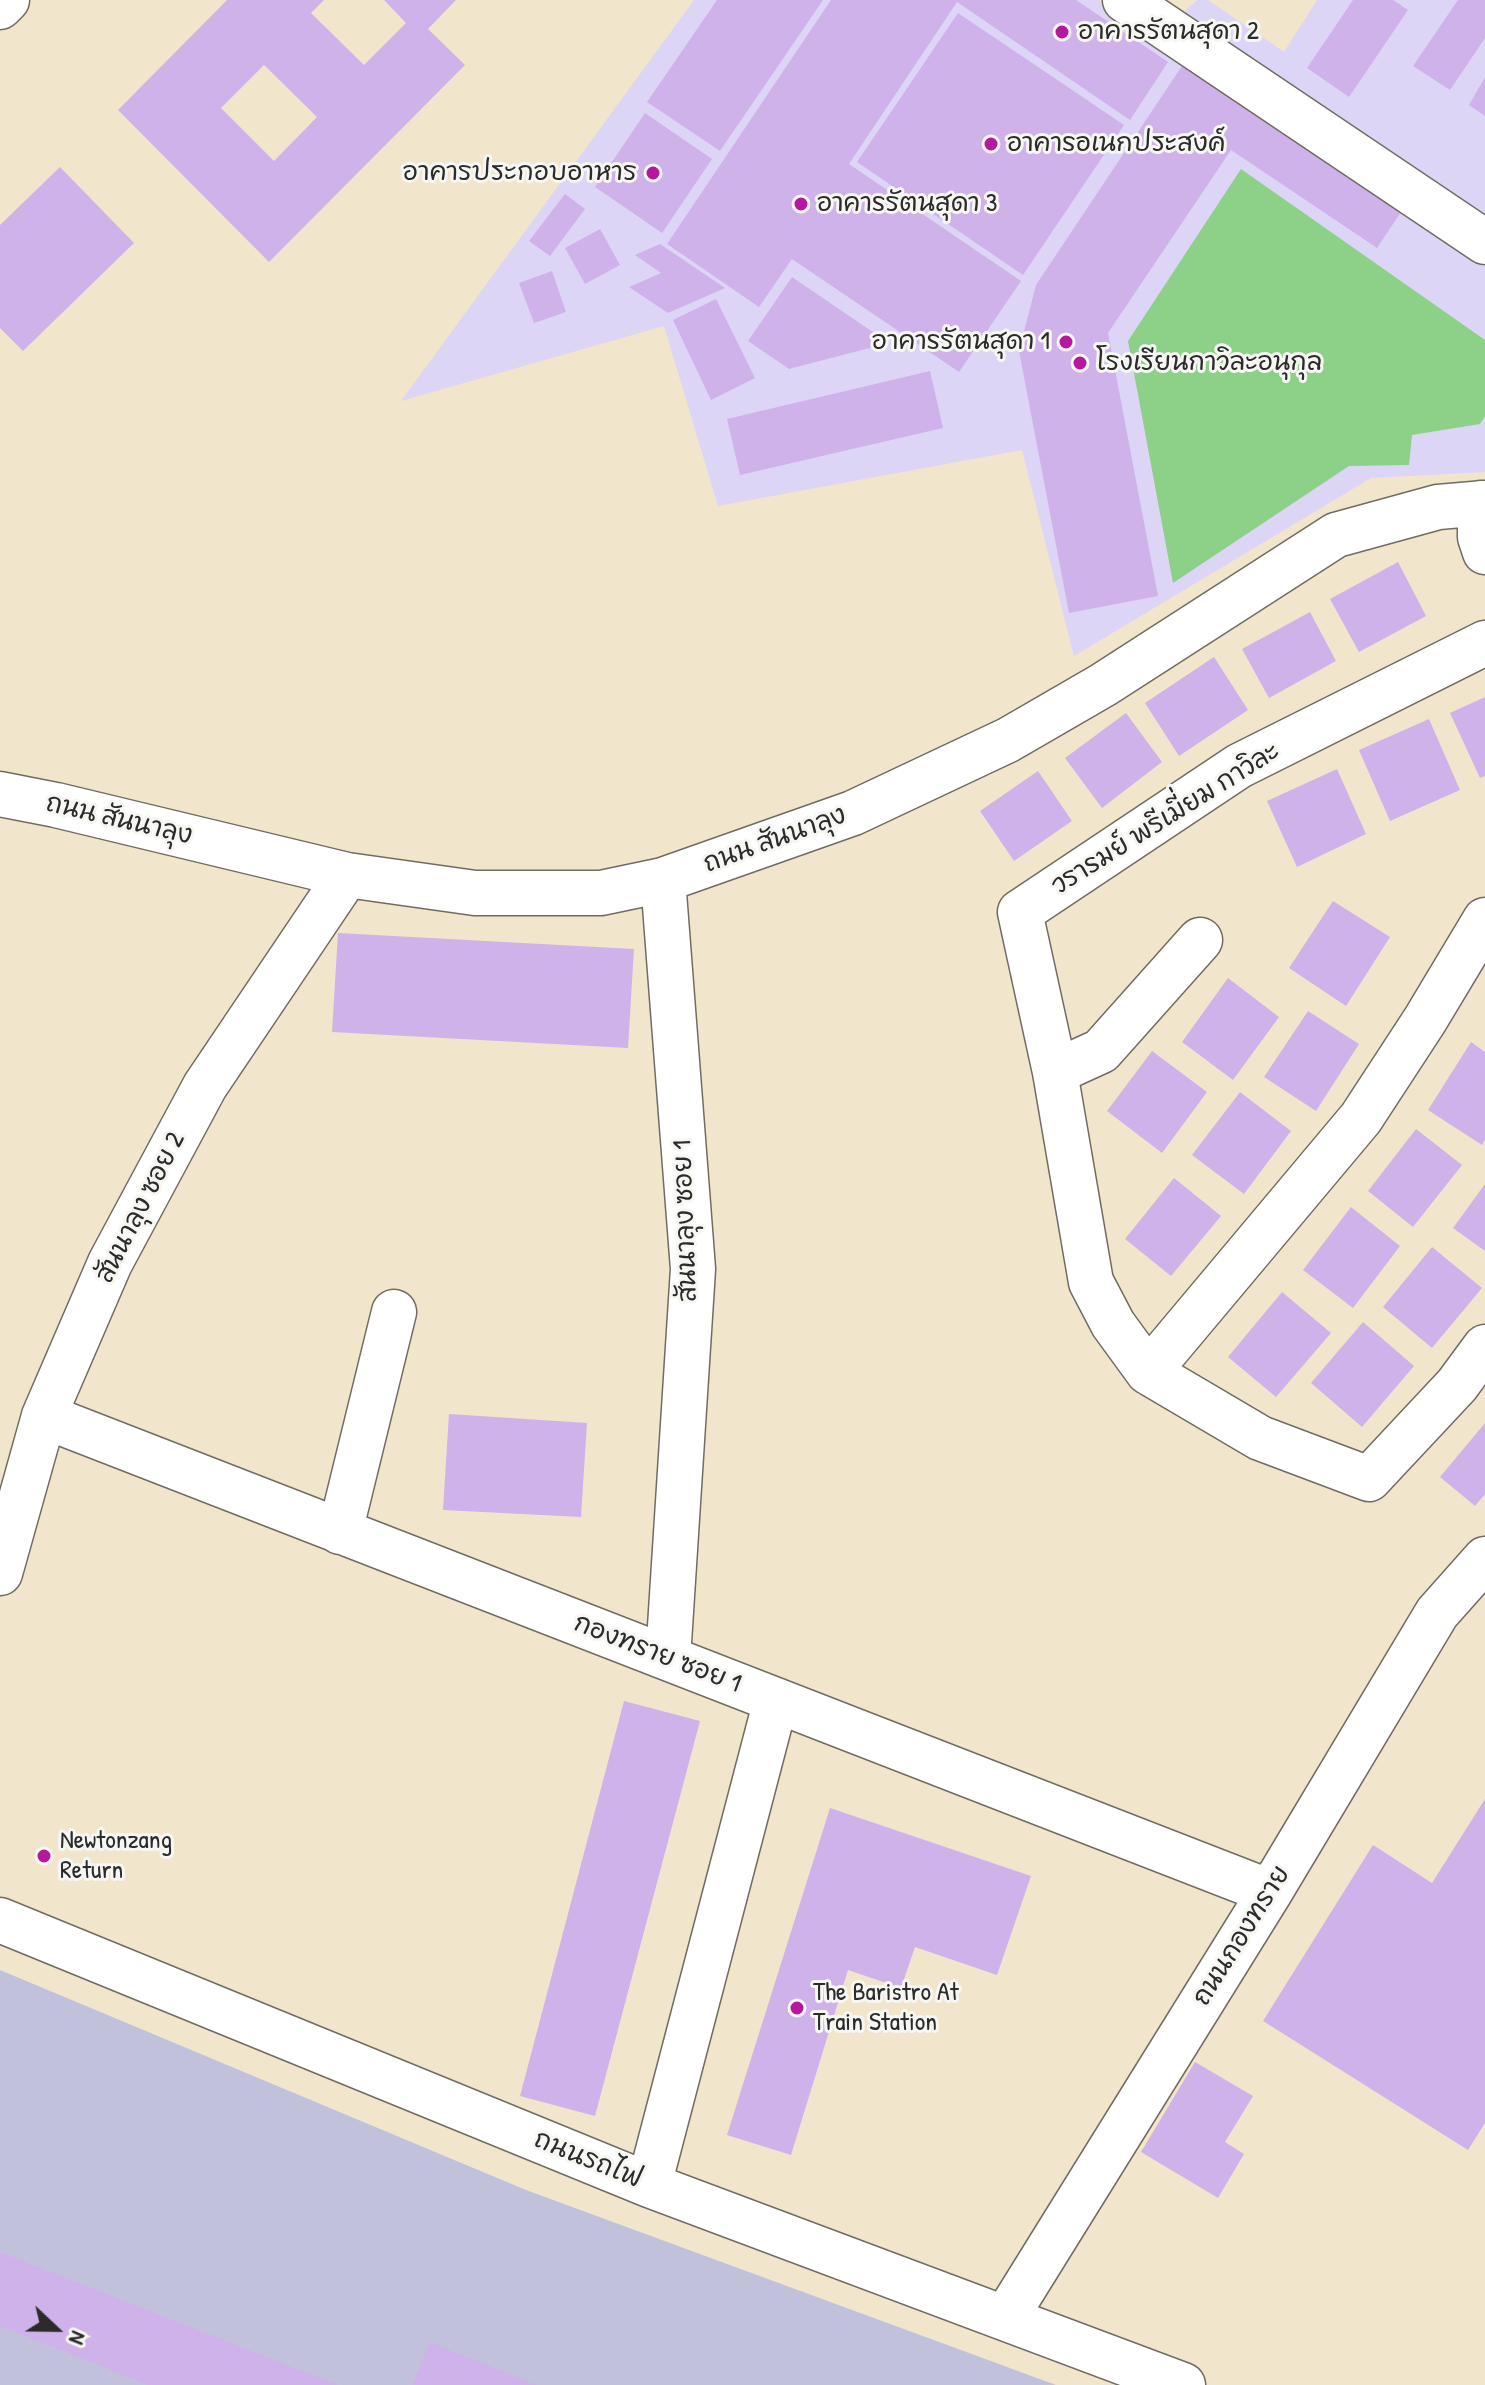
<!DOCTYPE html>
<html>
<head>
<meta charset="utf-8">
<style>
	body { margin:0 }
	#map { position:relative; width:1485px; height:2385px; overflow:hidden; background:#f1e5cc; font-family:"Patrick Hand",sans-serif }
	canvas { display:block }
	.north { position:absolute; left:16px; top:2289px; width:80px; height:80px; -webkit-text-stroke:6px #f6f6f2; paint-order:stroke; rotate:112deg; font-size:22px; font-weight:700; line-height:32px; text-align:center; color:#2b2b2b }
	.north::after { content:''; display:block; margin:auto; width:28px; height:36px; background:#2b2b2b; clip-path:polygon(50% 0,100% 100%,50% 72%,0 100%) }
</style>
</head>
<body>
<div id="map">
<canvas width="1485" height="2385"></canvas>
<div class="north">N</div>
</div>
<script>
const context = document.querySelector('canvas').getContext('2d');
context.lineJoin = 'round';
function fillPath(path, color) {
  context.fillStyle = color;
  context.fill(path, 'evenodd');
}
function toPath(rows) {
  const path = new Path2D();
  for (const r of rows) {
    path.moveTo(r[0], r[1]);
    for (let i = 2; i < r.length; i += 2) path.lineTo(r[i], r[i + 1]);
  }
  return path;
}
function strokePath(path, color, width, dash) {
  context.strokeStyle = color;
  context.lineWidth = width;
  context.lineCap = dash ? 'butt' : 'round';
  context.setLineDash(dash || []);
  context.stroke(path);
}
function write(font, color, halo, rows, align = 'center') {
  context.font = font + ' "Patrick Hand","Playpen Sans Thai",sans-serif';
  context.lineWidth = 6;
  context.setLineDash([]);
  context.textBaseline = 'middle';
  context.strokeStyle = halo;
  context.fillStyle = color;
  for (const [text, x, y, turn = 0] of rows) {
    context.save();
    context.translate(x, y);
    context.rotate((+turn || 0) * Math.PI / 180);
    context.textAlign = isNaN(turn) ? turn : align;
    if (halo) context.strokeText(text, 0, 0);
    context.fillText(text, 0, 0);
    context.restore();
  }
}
const built = toPath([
	[694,0,1099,0,1156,38,1197,0,1208,0,1284,52,1317,0,1485,0,1485,472,1371,478,1074,656,1022,450,718,506,664,326,401,401]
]);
const industrial = toPath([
	[0,1970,526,2190,1056,2385,0,2385]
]);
const green = toPath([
	[1241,169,1485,340,1485,416,1480,424,1412,435,1409,465,1349,466,1173,583,1128,341]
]);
const building = toPath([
	[227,0,324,0,311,13,364,65,406,23,384,0,456,0,428,29,465,65,269,262,118,110],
	[264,65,317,117,274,161,221,108],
	[717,0,823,0,720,151,647,102],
	[831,0,1076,0,1168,62,1130,120,957,2,849,164,1021,281,959,372,792,259,759,307,667,244],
	[1353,0,1393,0,1408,10,1349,97,1307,68],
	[1458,0,1485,0,1485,38,1450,90,1413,66],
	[958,13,1124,125,1023,275,857,162],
	[1182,66,1401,212,1377,248,1231,150,1108,333,1158,596,1069,613,1019,351,1036,285],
	[1485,77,1485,116,1469,105],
	[645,113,712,159,662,233,595,187],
	[60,167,134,243,23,351,0,328,0,225],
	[565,194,585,209,550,256,529,241],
	[600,229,620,265,585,284,565,248],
	[660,244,725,288,668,313,629,287,661,273,635,255],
	[552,271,566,312,534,323,519,283],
	[792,277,889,343,789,369,748,341],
	[716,299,755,378,711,400,673,320],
	[930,371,943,428,740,475,727,419],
	[1398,562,1426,616,1359,652,1330,599],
	[1310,612,1336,661,1269,698,1242,649],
	[1214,657,1248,710,1179,756,1145,703],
	[1485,697,1485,776,1480,778,1450,713],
	[1126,713,1162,762,1102,808,1065,758],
	[1429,719,1460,790,1390,821,1359,750],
	[1337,769,1366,834,1297,867,1267,801],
	[1038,771,1072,821,1014,861,980,811],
	[1333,901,1390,937,1346,1006,1289,968],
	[338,933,634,949,628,1048,332,1032],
	[1228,978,1279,1017,1233,1080,1182,1042],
	[1308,1011,1359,1044,1316,1111,1264,1077],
	[1471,1042,1485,1052,1485,1140,1482,1145,1428,1110],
	[1152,1051,1207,1092,1162,1153,1107,1111],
	[1240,1092,1291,1131,1244,1194,1192,1155],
	[1416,1129,1462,1165,1413,1227,1368,1191],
	[1174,1178,1221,1216,1171,1276,1125,1239],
	[1485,1184,1485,1251,1453,1228],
	[1351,1207,1400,1246,1353,1308,1303,1270],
	[1432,1247,1482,1288,1432,1348,1383,1307],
	[1282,1292,1331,1333,1276,1397,1228,1357],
	[1363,1322,1414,1366,1362,1427,1311,1383],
	[449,1414,587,1423,581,1517,443,1510],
	[1485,1423,1485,1494,1475,1506,1440,1477],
	[624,1701,700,1721,595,2116,520,2096],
	[1485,1799,1485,2123,1468,2150,1263,2021,1373,1845,1432,1883],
	[830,1808,1031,1876,997,1975,915,1947,901,1988,848,1970,791,2155,727,2135],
	[1195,2062,1253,2096,1225,2142,1244,2154,1218,2198,1141,2152],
	[0,2252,338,2385,148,2385,0,2326],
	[430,2342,537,2385,412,2385]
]);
const minor = toPath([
	[1125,0,1485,242],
	[0,7,7,0],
	[1480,503,1480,537,1485,552],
	[1485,643,1239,766,1020,912,1055,1072,1091,1282,1113,1324,1148,1372,1260,1438,1369,1479,1457,1385,1485,1347],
	[0,794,56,805,347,875,475,893,601,893,663,880,853,813,1008,740,1103,685,1336,535,1438,507,1485,503],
	[663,880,693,1269,668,1658],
	[1055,1072,1101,1051,1200,940],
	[1148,1372,1361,1118,1425,1020,1485,920],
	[44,1416,1270,1892],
	[340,1532,394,1312],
	[0,1573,44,1416,110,1263,205,1086,347,875],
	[0,1920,649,2185,1183,2385],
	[649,2185,776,1700],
	[1006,2317,1270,1892,1437,1613,1485,1559]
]);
const markers = [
	[1062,32,8,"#b5179e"],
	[991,144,8,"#b5179e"],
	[653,173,8,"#b5179e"],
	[801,204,8,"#b5179e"],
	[1066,342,8,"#b5179e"],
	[1080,363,8,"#b5179e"],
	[44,1856,8,"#b5179e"],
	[797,2008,8,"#b5179e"]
];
const poiNames = [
	["อาคารรัตนสุดา 2",1078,32],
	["อาคารอเนกประสงค์",1007,144],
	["อาคารประกอบอาหาร",637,173,"right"],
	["อาคารรัตนสุดา 3",817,204],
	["อาคารรัตนสุดา 1",1050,342,"right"],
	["โรงเรียนกาวิละอนุกุล",1096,363],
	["Newtonzang",60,1841],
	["Return",60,1871],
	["The Baristro At",813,1993],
	["Train Station",813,2023]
];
const streetNames = [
	["วรารมย์ พรีเมี่ยม กาวิละ",1166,819,-32],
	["ถนน สันนาลุง",119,820,13],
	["ถนน สันนาลุง",775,840,-20],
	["สันนาลุง ซอย 2",141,1208,-63],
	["สันนาลุง ซอย 1",686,1221,-92],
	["กองทราย ซอย 1",657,1654,21],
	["ถนนกองทราย",1242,1936,-58],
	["ถนนรถไฟ",588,2160,22]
];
fillPath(built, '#ddd5f6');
fillPath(industrial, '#c2c1dc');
fillPath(green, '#8dd088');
fillPath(building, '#d0b2ea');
strokePath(minor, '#706c63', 47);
strokePath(minor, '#fff', 44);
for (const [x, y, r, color] of markers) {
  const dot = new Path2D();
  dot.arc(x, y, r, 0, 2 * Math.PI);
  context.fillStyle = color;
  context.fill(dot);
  strokePath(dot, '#f6f6f2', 3);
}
write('26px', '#2b2b2b', '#f6f6f2', poiNames, 'left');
write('26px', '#2b2b2b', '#f6f6f2', streetNames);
</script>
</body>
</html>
